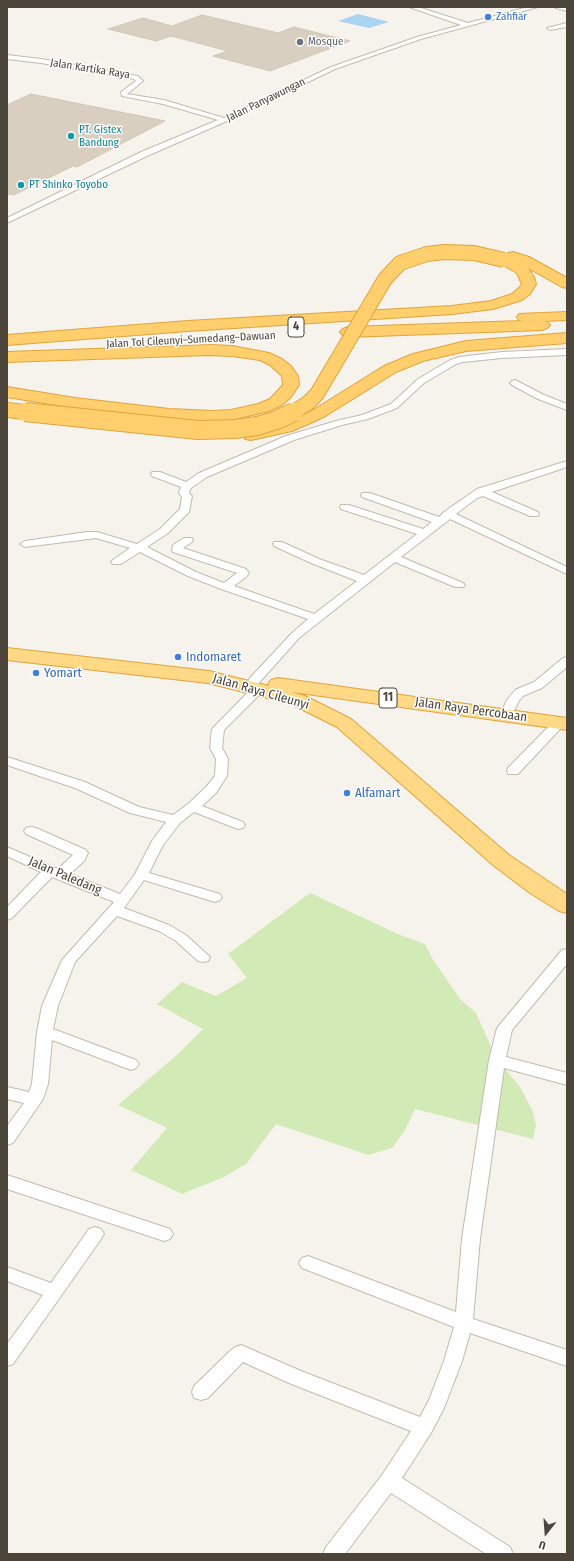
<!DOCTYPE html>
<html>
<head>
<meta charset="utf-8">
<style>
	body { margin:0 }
	#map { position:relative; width:574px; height:1561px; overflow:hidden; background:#f6f3ec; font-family:"Fira Sans Condensed",sans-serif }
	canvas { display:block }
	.frame { position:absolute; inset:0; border:8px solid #4b4439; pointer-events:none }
	.north { position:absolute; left:526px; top:1513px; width:40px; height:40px; -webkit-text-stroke:3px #fff; paint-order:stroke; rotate:197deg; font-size:11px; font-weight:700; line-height:16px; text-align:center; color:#4b4439 }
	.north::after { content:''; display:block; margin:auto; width:14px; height:18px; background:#4b4439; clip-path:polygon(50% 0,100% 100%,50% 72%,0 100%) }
</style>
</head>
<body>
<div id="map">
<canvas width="574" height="1561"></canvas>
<div class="frame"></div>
<div class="north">U</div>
</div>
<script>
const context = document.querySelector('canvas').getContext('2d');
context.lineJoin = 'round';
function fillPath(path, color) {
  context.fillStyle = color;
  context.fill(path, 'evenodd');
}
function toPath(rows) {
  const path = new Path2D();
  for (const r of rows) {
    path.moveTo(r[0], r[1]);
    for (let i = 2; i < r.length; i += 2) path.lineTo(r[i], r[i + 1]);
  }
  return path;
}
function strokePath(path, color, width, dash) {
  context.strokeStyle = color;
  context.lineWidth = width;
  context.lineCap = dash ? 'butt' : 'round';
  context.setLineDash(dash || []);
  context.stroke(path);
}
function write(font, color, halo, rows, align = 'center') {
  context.font = font + ' "Fira Sans Condensed",sans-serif';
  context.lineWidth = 3;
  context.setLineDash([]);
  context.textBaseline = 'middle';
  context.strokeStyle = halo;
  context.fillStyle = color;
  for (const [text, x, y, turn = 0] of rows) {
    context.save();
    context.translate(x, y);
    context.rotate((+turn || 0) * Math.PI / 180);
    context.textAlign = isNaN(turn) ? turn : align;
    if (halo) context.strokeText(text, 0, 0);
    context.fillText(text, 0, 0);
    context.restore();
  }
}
const green = toPath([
	[310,893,400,935,425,944,432,958,460,999,476,1013,490,1044,492,1053,520,1087,532,1110,536,1125,533,1139,415,1109,405,1130,392,1148,368,1155,276,1124,246,1164,222,1178,182,1194,131,1170,167,1128,118,1105,177,1055,203,1029,157,1004,182,982,216,996,247,978,228,954]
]);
const water = toPath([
	[358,14,389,22,369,28,338,21]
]);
const building = toPath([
	[202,15,278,33,294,27,350,41,270,71,213,56,228,51,171,36,156,41,108,29,143,18,172,26,202,15],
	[31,94,165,121,77,167,73,166,14,195,7,194,7,105,31,94]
]);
const minor = toPath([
	[409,7,418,7,468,23,528,7,538,7,421,39,335,69,227,121,147,156,7,223,7,218,141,152,218,120,163,104,122,96,121,92,136,81,134,79,41,63,7,59,7,55,41,59,138,76,143,81,127,94,164,100,224,118,331,67,417,37,461,25,409,7],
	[555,7,567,7,567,11,556,8,555,7],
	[567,23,567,27,550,30,547,28,567,23],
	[567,349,567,355,502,358,463,362,456,364,424,383,397,408,368,419,342,425,294,440,207,477,191,488,189,493,192,496,189,512,168,533,147,547,196,572,224,583,237,573,173,552,172,550,173,545,184,538,192,538,193,540,192,542,183,548,246,569,249,573,246,577,234,586,314,614,357,581,311,563,274,546,273,544,274,542,282,542,319,559,364,575,417,534,341,509,340,507,341,505,349,505,423,529,432,522,362,497,361,495,362,493,370,493,439,517,444,512,477,489,567,461,567,467,492,492,538,512,539,514,538,516,530,516,483,496,477,498,456,514,567,567,567,574,450,519,401,557,463,583,465,585,463,587,455,587,395,562,299,638,258,684,254,685,250,684,248,681,250,678,291,634,308,619,221,589,188,576,140,552,121,564,113,564,111,562,113,560,130,548,96,538,25,547,20,544,25,541,87,532,97,532,137,544,160,529,180,509,182,497,179,493,181,487,152,476,151,474,152,472,160,472,186,482,199,473,286,436,336,421,362,415,391,404,418,379,450,360,459,357,502,352,567,349],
	[515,380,544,395,567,404,567,410,538,399,512,385,510,383,512,381,515,380],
	[567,657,567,667,542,688,523,696,519,701,510,718,502,718,500,715,507,700,515,690,534,682,563,658,567,657],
	[258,685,262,686,264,689,262,692,224,730,222,748,228,759,227,776,216,793,202,806,243,822,245,825,243,828,238,829,194,812,180,823,163,845,149,873,220,894,222,897,220,900,215,902,144,880,124,908,169,925,186,935,210,957,208,961,203,962,198,961,176,941,159,931,117,916,75,962,58,1006,53,1029,136,1060,139,1064,136,1068,131,1070,52,1040,48,1084,43,1099,13,1143,7,1145,7,1126,24,1103,7,1099,7,1087,29,1092,32,1084,37,1032,42,1006,62,960,114,902,52,877,12,918,7,920,7,907,41,872,7,856,7,847,58,869,73,855,26,834,24,831,26,828,31,827,36,828,86,850,88,853,84,861,70,874,120,894,135,874,152,841,166,822,130,813,75,788,7,765,7,757,85,782,139,807,173,815,188,804,206,787,215,776,216,759,210,748,212,729,254,686,258,685],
	[559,719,563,720,565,723,563,726,518,774,508,774,507,771,508,768,555,720,559,719],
	[567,949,567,964,512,1030,506,1057,567,1073,567,1085,504,1068,480,1239,473,1319,567,1350,567,1366,470,1333,462,1361,444,1408,431,1433,402,1478,510,1547,513,1554,486,1554,391,1493,345,1554,323,1554,326,1547,382,1475,411,1431,289,1383,243,1362,208,1398,201,1400,194,1398,192,1392,194,1386,229,1352,235,1347,241,1345,301,1371,420,1417,429,1400,444,1361,454,1327,302,1268,299,1263,302,1258,308,1256,456,1312,462,1239,489,1060,497,1028,562,950,567,949],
	[7,1175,170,1229,173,1234,170,1239,164,1241,7,1189,7,1175],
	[95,1227,101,1229,104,1234,101,1239,13,1364,7,1366,7,1344,43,1295,7,1281,7,1267,51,1283,89,1229,95,1227]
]);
const trunk = toPath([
	[7,648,209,671,269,686,268,684,271,680,278,678,567,718,567,730,292,692,305,696,351,719,509,855,567,894,567,913,559,911,530,893,493,865,337,727,291,704,208,683,7,660,7,648]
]);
const motorway = toPath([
	[513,252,529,257,567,278,567,288,562,287,528,268,534,277,536,284,530,294,522,300,493,309,452,314,188,331,7,345,7,335,188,321,452,306,491,301,512,294,519,288,522,284,517,273,499,263,497,260,499,257,506,256,508,253,513,252],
	[567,312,567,320,544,321,547,322,550,325,547,328,542,330,348,337,343,335,340,332,343,329,348,327,523,321,519,320,517,317,519,314,567,312],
	[567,333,567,343,466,351,423,361,396,372,327,415,313,422,292,431,251,440,245,439,243,435,245,431,281,423,301,416,315,409,384,366,413,354,466,341,567,333],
	[209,345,232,346,269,353,282,359,291,366,298,376,299,385,291,397,282,405,269,411,231,420,213,421,169,419,75,408,7,397,7,387,75,398,169,409,213,411,231,410,258,404,270,399,283,385,282,376,270,365,260,360,232,356,209,355,7,362,7,352,209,345]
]);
const motorwayBridgeFar1 = toPath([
	[7,410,33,413],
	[292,413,308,403,317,394,385,279,400,263,427,254,444,252,474,253,504,260]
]);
const motorwayBridge = toPath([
	[25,412,198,430,235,429,257,426,277,420,294,412]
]);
const markers = [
	[488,17,4,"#3f7fe0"],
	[300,42,4,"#6b7280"],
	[71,136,4,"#0f9aa8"],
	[21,185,4,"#0f9aa8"],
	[178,657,4,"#3f7fe0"],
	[36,673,4,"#3f7fe0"],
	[347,793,4,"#3f7fe0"]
];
const farShopnames = [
	["Zahfiar",496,17]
];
const farWorshipnames = [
	["Mosque",308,42]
];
const farStreetnames = [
	["Jalan Kartika Raya",90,69,9],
	["Jalan Panyawungan",266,100,-26],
	["Jalan Tol Cileunyi–Sumedang–Dawuan",191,340,-3]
];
const farCulturenames = [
	["PT. Gistex",79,130],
	["Bandung",79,143],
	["PT Shinko Toyobo",29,185]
];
const shields = [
	[296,327,16],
	[388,698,18]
];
const shieldNames = [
	["4",296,327],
	["11",388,698]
];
const shopNames = [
	["Indomaret",186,657],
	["Yomart",44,673],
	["Alfamart",355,793]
];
const streetNames = [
	["Jalan Raya Cileunyi",261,692,16],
	["Jalan Raya Percobaan",471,710,8],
	["Jalan Paledang",65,876,23]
];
fillPath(green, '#d2eab5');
fillPath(water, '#a9d4f2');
fillPath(building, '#d8cfc1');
strokePath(building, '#d3c7b4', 1);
strokePath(minor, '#c2bbae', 2);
strokePath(trunk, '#e0a43c', 2);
strokePath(motorway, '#e0a43c', 2);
fillPath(minor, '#fff');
fillPath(trunk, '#ffd985');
fillPath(motorway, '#ffcf6e');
strokePath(motorwayBridgeFar1, '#e0a43c', 16, []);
strokePath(motorwayBridge, '#e0a43c', 20, []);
strokePath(motorwayBridgeFar1, '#ffcf6e', 14);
strokePath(motorwayBridge, '#ffcf6e', 18);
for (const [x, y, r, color] of markers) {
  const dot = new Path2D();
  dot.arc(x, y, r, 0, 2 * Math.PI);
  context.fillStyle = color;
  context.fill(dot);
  strokePath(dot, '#fff', 1.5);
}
write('11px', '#366cbe', '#fff', farShopnames, 'left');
write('11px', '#5b616d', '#fff', farWorshipnames, 'left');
write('11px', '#4b4439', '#fff', farStreetnames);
write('11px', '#0d838f', '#fff', farCulturenames, 'left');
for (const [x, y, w] of shields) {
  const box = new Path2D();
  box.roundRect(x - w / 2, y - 10, w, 20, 3);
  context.fillStyle = '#fff';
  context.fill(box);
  strokePath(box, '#4b4439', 1);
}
write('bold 12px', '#4b4439', null, shieldNames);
write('13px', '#366cbe', '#fff', shopNames, 'left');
write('13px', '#4b4439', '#fff', streetNames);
</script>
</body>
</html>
